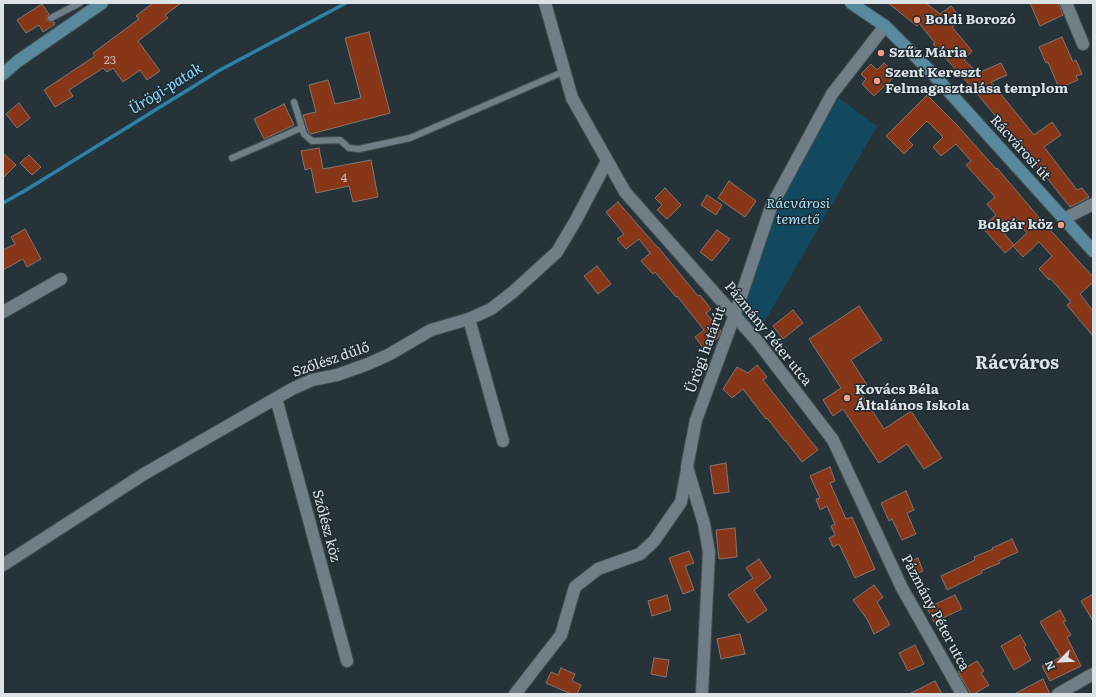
<!DOCTYPE html>
<html>
<head>
<meta charset="utf-8">
<style>
	body { margin:0 }
	#map { position:relative; width:1096px; height:697px; overflow:hidden; background:#26343a; font-family:Literata,serif }
	canvas { display:block }
	.frame { position:absolute; inset:0; border:4px solid #dbe3e7; pointer-events:none }
	.north { position:absolute; left:1040px; top:641px; width:40px; height:40px; -webkit-text-stroke:3px #1d2a30; paint-order:stroke; rotate:246deg; font-size:11px; font-weight:700; line-height:16px; text-align:center; color:#dbe3e7 }
	.north::after { content:''; display:block; margin:auto; width:14px; height:18px; background:#dbe3e7; clip-path:polygon(50% 0,100% 100%,50% 72%,0 100%) }
</style>
</head>
<body>
<div id="map">
<canvas width="1096" height="697"></canvas>
<div class="frame"></div>
<div class="north">N</div>
</div>
<script>
const context = document.querySelector('canvas').getContext('2d');
context.lineJoin = 'round';
function fillPath(path, color) {
  context.fillStyle = color;
  context.fill(path, 'evenodd');
}
function toPath(rows) {
  const path = new Path2D();
  for (const r of rows) {
    path.moveTo(r[0], r[1]);
    for (let i = 2; i < r.length; i += 2) path.lineTo(r[i], r[i + 1]);
  }
  return path;
}
function strokePath(path, color, width, dash) {
  context.strokeStyle = color;
  context.lineWidth = width;
  context.lineCap = dash ? 'butt' : 'round';
  context.setLineDash(dash || []);
  context.stroke(path);
}
function write(font, color, halo, rows, align = 'center') {
  context.font = font + ' Literata,serif';
  context.lineWidth = 3;
  context.setLineDash([]);
  context.textBaseline = 'middle';
  context.strokeStyle = halo;
  context.fillStyle = color;
  for (const [text, x, y, turn = 0] of rows) {
    context.save();
    context.translate(x, y);
    context.rotate((+turn || 0) * Math.PI / 180);
    context.textAlign = isNaN(turn) ? turn : align;
    if (halo) context.strokeText(text, 0, 0);
    context.fillText(text, 0, 0);
    context.restore();
  }
}
const green = toPath([
	[836,96,877,126,758,333,736,311,771,207]
]);
const stream = toPath([
	[3,203,26,190,220,70,346,3]
]);
const building = toPath([
	[153,3,181,3,165,15,168,18,138,41,160,71,147,80,140,70,123,82,113,68,107,72,103,68,69,90,73,96,55,107,44,90,95,56,93,53,139,19,136,16,153,3],
	[888,3,926,3,940,14,951,6,962,20,952,27,972,51,964,60,978,73,1001,63,1007,75,991,82,1034,135,1052,122,1061,135,1044,147,1077,190,1082,188,1089,197,1070,207,1039,168,1019,140,1017,142,975,91,933,44,935,43,919,23,917,26,888,3],
	[1030,3,1058,3,1063,15,1040,26,1030,3],
	[42,4,49,14,47,17,47,20,50,22,54,22,55,24,43,32,39,25,26,33,17,20,42,4],
	[369,32,390,113,311,134,308,131,303,115,316,112,309,85,328,80,335,104,361,98,345,38,369,32],
	[1062,37,1073,62,1076,60,1082,74,1076,76,1078,80,1059,88,1048,62,1046,63,1039,47,1062,37],
	[884,63,896,75,874,96,862,84,866,79,861,74,871,64,877,70,884,63],
	[927,95,957,125,996,169,997,168,1042,221,1093,277,1093,282,1080,294,1093,311,1093,336,1067,305,1071,302,1050,278,1049,280,1039,269,1052,256,1039,242,1023,257,1013,246,1027,233,1015,219,1002,231,1014,245,1005,253,982,227,996,215,987,204,995,197,966,165,971,161,956,144,941,156,933,147,943,137,927,121,908,140,913,145,904,154,886,136,927,95],
	[19,103,30,118,17,128,6,114,19,103],
	[284,104,294,125,264,139,254,119,284,104],
	[319,148,323,169,371,160,378,197,353,202,349,186,316,193,311,168,305,170,301,151,319,148],
	[3,153,16,165,3,178,3,153],
	[29,155,41,167,32,175,20,163,29,155],
	[729,181,756,201,745,217,718,198,729,181],
	[665,188,681,205,667,219,657,210,662,205,655,198,665,188],
	[707,195,722,205,716,215,701,205,707,195],
	[618,202,657,247,658,247,698,296,700,295,711,309,706,313,721,331,718,338,704,349,695,337,704,330,677,296,676,297,655,272,653,274,641,261,650,253,639,239,626,249,617,239,624,234,606,212,618,202],
	[25,229,41,259,27,267,23,259,3,270,3,250,15,244,11,237,25,229],
	[717,230,730,239,712,261,700,252,717,230],
	[597,266,611,284,598,294,584,276,597,266],
	[859,306,882,340,851,360,867,385,859,390,884,429,911,411,942,458,924,469,907,444,879,463,843,409,833,416,823,400,841,388,809,339,859,306],
	[793,310,803,323,783,339,773,326,793,310],
	[757,365,767,377,763,380,818,450,802,462,786,441,785,441,767,418,766,419,743,389,732,398,723,389,737,367,748,373,757,365],
	[726,463,729,492,714,494,710,466,726,463],
	[830,467,835,481,830,483,846,519,852,517,875,569,855,578,839,544,833,547,829,538,835,535,831,526,835,524,827,506,820,510,816,499,820,498,810,476,830,467],
	[906,491,914,510,907,513,916,534,902,540,892,519,889,521,881,503,906,491],
	[735,528,737,557,719,559,716,530,735,528],
	[1012,539,1018,552,998,561,1000,563,981,571,982,573,947,590,941,576,975,560,974,557,993,549,992,548,1012,539],
	[689,551,694,563,685,566,694,590,683,594,669,558,689,551],
	[918,558,923,571,916,574,910,561,918,558],
	[759,559,771,577,754,590,767,610,748,623,728,595,753,578,746,568,759,559],
	[874,585,883,597,877,602,890,625,874,634,867,619,853,600,874,585],
	[1093,594,1093,621,1081,601,1093,594],
	[667,595,671,610,652,616,648,601,667,595],
	[955,595,962,609,934,622,927,608,955,595],
	[1060,610,1066,621,1063,622,1071,635,1067,637,1081,666,1050,681,1042,666,1061,657,1040,622,1060,610],
	[740,634,745,654,721,659,717,639,740,634],
	[1020,635,1026,645,1024,647,1031,660,1014,670,1001,646,1020,635],
	[915,645,924,664,908,671,899,653,915,645],
	[654,658,669,660,666,677,651,674,654,658],
	[977,661,984,671,981,673,989,685,974,694,971,694,958,672,977,661],
	[561,668,575,674,572,681,581,685,577,694,571,694,546,683,551,672,558,675,561,668],
	[1043,679,1050,694,1014,694,1043,679],
	[935,681,942,694,909,694,935,681]
]);
const lane = toPath([
	[51,18,80,3],
	[294,102,304,134,312,141,340,140,349,148,359,149,410,138,565,71],
	[232,158,301,128]
]);
const street = toPath([
	[545,3,572,98,625,192,758,342,833,440,902,588,962,694],
	[1066,3,1083,44],
	[1064,219,1093,204],
	[3,312,61,279],
	[469,319,503,441],
	[276,398,347,661],
	[3,565,144,474,292,389,312,380,337,375,368,364,390,354,431,330,469,319,491,309,513,292,557,252,576,220,607,161],
	[515,694,561,635,575,587,598,569,640,554,654,541,681,502,687,470],
	[702,694,709,552,704,524,687,467,696,420,735,314,771,207,832,94,885,26],
	[1058,694,1093,674]
]);
const secondary = toPath([
	[851,3,885,26,933,74,1093,251],
	[3,74,18,61,102,3]
]);
const markers = [
	[917,20,4,"#f39f83"],
	[881,53,4,"#f39f83"],
	[877,81,4,"#f39f83"],
	[1061,225,4,"#f39f83"],
	[847,398,4,"#f39f83"]
];
const numberNames = [
	["23",110,60],
	["4",344,178]
];
const poiNames = [
	["Boldi Borozó",925,20],
	["Szűz Mária",889,53],
	["Szent Kereszt",885,73],
	["Felmagasztalása templom",885,89],
	["Bolgár köz",1053,225,"right"],
	["Kovács Béla",855,390],
	["Általános Iskola",855,406]
];
const streetNames = [
	["Rácvárosi út",1020,148,48],
	["Pázmány Péter utca",768,334,51],
	["Ürögi határút",706,350,-70],
	["Szőlész dűlő",331,360,-19],
	["Szőlész köz",326,526,75],
	["Pázmány Péter utca",935,613,62]
];
const parkNames = [
	["Rácvárosi",798,204],
	["temető",798,220]
];
const waterNames = [
	["Ürögi-patak",166,89,-32]
];
const districtNames = [
	["Rácváros",1017,364]
];
fillPath(green, '#13495e');
strokePath(stream, '#2d82a5', 3.5);
fillPath(building, '#883618');
strokePath(building, '#84756f', 1);
strokePath(lane, '#444f54', 8);
strokePath(street, '#444f54', 14);
strokePath(secondary, '#444f54', 14);
strokePath(lane, '#707f87', 6);
strokePath(street, '#707f87', 12);
strokePath(secondary, '#58899c', 12);
for (const [x, y, r, color] of markers) {
  const dot = new Path2D();
  dot.arc(x, y, r, 0, 2 * Math.PI);
  context.fillStyle = color;
  context.fill(dot);
  strokePath(dot, '#1d2a30', 1.5);
}
write('12px', '#c6b8b3', null, numberNames);
write('bold 14px', '#dbe3e7', '#1d2a30', poiNames, 'left');
write('14px', '#dbe3e7', '#1d2a30', streetNames);
write('italic 14px', '#aedff6', '#1d2a30', parkNames);
write('italic 15px', '#8ed9fd', '#1d2a30', waterNames);
write('bold 18px', '#dbe3e7', '#1d2a30', districtNames);
</script>
</body>
</html>
